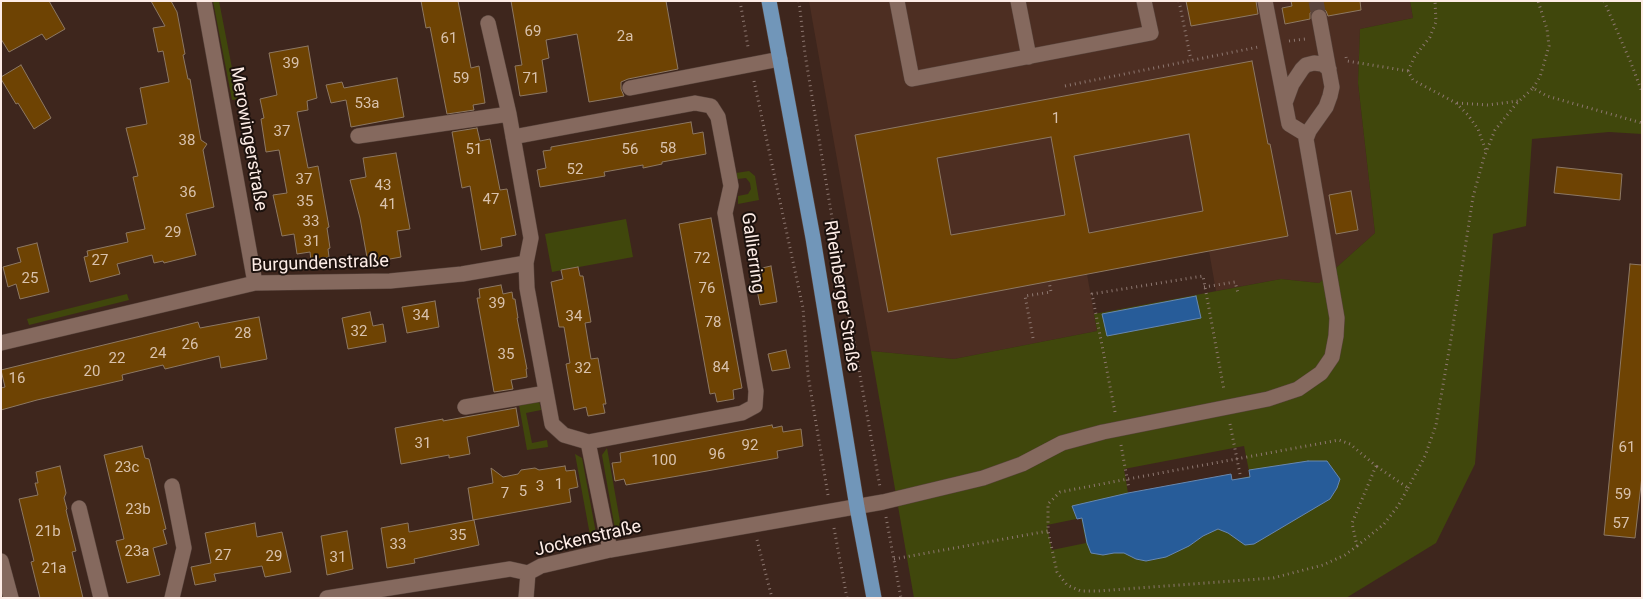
<!DOCTYPE html>
<html>
<head>
<meta charset="utf-8">
<style>
	body { margin:0 }
	#map { position:relative; width:1643px; height:599px; overflow:hidden; background:#3e261d; font-family:Roboto,sans-serif }
	canvas { display:block }
	.frame { position:absolute; inset:0; border:2px solid #fdece6; pointer-events:none }
</style>
</head>
<body>
<div id="map">
<canvas width="1643" height="599"></canvas>
<div class="frame"></div>
</div>
<script>
const context = document.querySelector('canvas').getContext('2d');
context.lineJoin = 'round';
function fillPath(path, color) {
  context.fillStyle = color;
  context.fill(path, 'evenodd');
}
function toPath(rows) {
  const path = new Path2D();
  for (const r of rows) {
    path.moveTo(r[0], r[1]);
    for (let i = 2; i < r.length; i += 2) path.lineTo(r[i], r[i + 1]);
  }
  return path;
}
function strokePath(path, color, width, dash) {
  context.strokeStyle = color;
  context.lineWidth = width;
  context.lineCap = dash ? 'butt' : 'round';
  context.setLineDash(dash || []);
  context.stroke(path);
}
function write(font, color, halo, rows, align = 'center') {
  context.font = font + ' Roboto,sans-serif';
  context.lineWidth = 4;
  context.setLineDash([]);
  context.textBaseline = 'middle';
  context.strokeStyle = halo;
  context.fillStyle = color;
  for (const [text, x, y, turn = 0] of rows) {
    context.save();
    context.translate(x, y);
    context.rotate((+turn || 0) * Math.PI / 180);
    context.textAlign = isNaN(turn) ? turn : align;
    if (halo) context.strokeText(text, 0, 0);
    context.fillText(text, 0, 0);
    context.restore();
  }
}
const built = toPath([
	[809,1,1410,1,1413,18,1360,29,1358,83,1375,233,1319,283,1281,279,1216,291,1209,251,1087,274,1097,331,954,359,871,351]
]);
const green = toPath([
	[213,1,219,1,238,99,232,100],
	[1410,1,1642,1,1642,134,1609,132,1532,139,1526,226,1493,234,1475,464,1436,543,1346,598,914,598,871,351,954,359,1097,331,1094,314,1281,279,1319,283,1375,233,1358,83,1360,29,1413,18],
	[1244,446,1250,476,1232,480,1231,474,1128,493,1124,469],
	[1081,518,1086,543,1052,550,1047,525],
	[749,171,755,176,759,200,738,204,738,196,748,194,751,189,750,183,746,178,737,179,736,173],
	[626,219,633,257,552,272,545,234],
	[127,294,129,300,29,325,27,319],
	[539,401,541,410,526,413,532,443,547,440,548,447,527,450,519,405],
	[607,448,621,527,615,529,602,455],
	[575,454,582,458,596,533,590,535]
]);
const water = toPath([
	[1196,296,1201,318,1107,336,1102,314,1196,296],
	[1308,461,1327,461,1340,479,1337,488,1330,499,1254,544,1245,545,1228,533,1218,529,1203,536,1189,546,1166,557,1146,561,1136,559,1124,553,1114,553,1103,555,1091,553,1087,543,1082,518,1077,519,1072,506,1128,493,1231,474,1232,480,1250,477,1249,470,1308,461]
]);
const building = toPath([
	[1,1,49,1,65,29,46,40,42,34,9,52,1,39,1,1],
	[151,1,171,1,177,12,185,54,183,55,188,79,190,79,201,140,207,144,203,150,214,207,186,214,196,255,164,263,163,261,154,263,152,255,117,264,120,274,90,282,84,257,88,256,87,251,128,242,126,233,145,229,133,177,138,176,126,128,147,124,140,88,169,82,163,51,158,52,153,28,165,26,151,1],
	[421,1,458,1,471,68,479,66,485,103,473,105,474,110,447,114,430,27,426,28,421,1],
	[511,1,666,1,678,69,628,79,621,82,621,89,624,96,589,102,577,34,546,40,549,58,542,60,547,92,520,96,515,66,522,65,511,1],
	[1186,1,1256,1,1258,14,1191,26,1186,1],
	[1291,1,1360,1,1361,10,1328,16,1326,11,1323,8,1317,8,1310,13,1310,19,1285,24,1282,8,1292,6,1291,1],
	[308,46,317,98,307,101,308,110,297,112,308,168,318,166,329,227,327,228,330,248,328,249,329,257,311,261,310,252,297,254,294,234,282,236,273,195,287,193,279,150,266,152,261,119,264,118,260,99,277,95,269,53,308,46],
	[1252,61,1268,144,1270,144,1288,236,888,312,855,135,1252,61],
	[1189,134,1203,211,1089,233,1074,156,1189,134],
	[1051,137,1065,215,951,235,937,158,1051,137],
	[21,65,51,118,34,129,18,103,16,104,1,79,1,77,21,65],
	[397,78,404,117,351,127,346,100,331,103,326,85,342,82,344,88,397,78],
	[691,122,693,134,703,132,706,154,662,162,662,164,643,168,643,165,604,172,605,176,540,187,537,170,546,168,543,151,551,150,551,147,691,122],
	[477,128,480,141,490,139,500,190,507,189,516,235,501,238,502,246,481,250,470,186,462,188,452,132,477,128],
	[396,153,410,229,397,231,401,257,368,263,360,218,350,180,366,177,363,158,396,153],
	[1557,167,1622,174,1620,200,1554,193,1557,167],
	[1351,191,1358,230,1336,234,1329,195,1351,191],
	[711,218,742,388,733,390,734,399,717,402,715,393,710,394,679,224,711,218],
	[37,243,49,292,20,299,16,284,8,287,3,267,21,262,17,248,37,243],
	[1630,264,1642,265,1642,476,1635,538,1604,535,1630,264],
	[771,266,777,302,760,305,753,270,771,266],
	[578,267,580,276,583,276,591,322,585,323,591,359,598,358,606,404,603,404,605,413,588,416,586,407,574,410,566,364,570,363,564,327,559,327,551,282,563,279,561,270,578,267],
	[501,285,503,294,512,292,513,299,515,299,518,318,517,318,527,369,526,369,527,377,511,380,513,389,494,392,477,298,480,298,479,289,501,285],
	[435,301,439,327,407,333,402,307,435,301],
	[370,312,373,326,383,324,386,342,348,349,342,318,370,312],
	[259,317,267,359,221,368,219,356,165,369,163,365,122,375,123,380,37,400,1,410,1,388,5,387,1,370,198,322,200,328,259,317],
	[786,350,790,368,772,371,768,354,786,350],
	[516,408,519,426,467,437,470,454,449,458,449,455,401,464,395,428,443,419,443,421,516,408],
	[772,425,773,428,782,426,783,432,801,429,803,446,777,451,778,458,707,471,626,485,624,479,615,481,612,463,621,462,620,453,772,425],
	[142,446,145,458,149,459,160,504,166,529,163,530,167,544,153,548,160,575,127,583,116,541,124,539,104,455,142,446],
	[60,466,66,493,64,498,67,509,66,510,76,551,72,552,83,598,40,598,31,562,34,561,19,499,38,495,35,483,38,483,36,472,60,466],
	[565,466,566,471,575,470,578,487,569,489,571,502,473,520,468,488,493,483,491,468,503,477,518,474,521,470,535,468,539,470,565,466],
	[474,520,479,545,414,559,415,563,387,568,381,528,408,523,409,532,474,520],
	[255,523,257,537,282,532,291,572,265,577,262,566,214,574,216,581,195,585,191,567,211,563,205,533,255,523],
	[347,531,353,569,327,575,321,536,347,531]
]);
const minorTunnel = toPath([
	[1316,1,1319,17]
]);
const path = toPath([
	[740,1,748,47],
	[799,1,805,54,834,230,880,487],
	[1179,1,1191,60],
	[1604,1,1631,63,1642,92],
	[1289,41,1305,39],
	[1346,57,1347,61,1408,71,1413,80,1456,103,1468,115,1478,129,1486,151],
	[1408,71,1415,56,1430,37,1436,22,1435,1],
	[754,81,803,308,808,375,828,495],
	[1065,86,1258,47],
	[1533,88,1540,77,1549,46,1547,29,1538,1],
	[1457,103,1488,105,1518,101],
	[1204,287,1235,282,1238,293],
	[1033,338,1025,296,1051,292,1049,281],
	[1115,412,1092,294,1203,276,1224,390],
	[1230,424,1240,474],
	[1121,445,1129,489],
	[1408,488,1425,456,1436,425,1450,345,1473,197,1484,157,1495,130,1516,104,1533,88,1547,96,1642,123],
	[886,517,901,598],
	[834,528,847,598],
	[757,540,772,598],
	[1357,546,1384,524,1398,506,1408,488,1376,466],
	[894,559,1048,531,1048,504,1060,492,1128,479,1339,440,1350,444,1376,466,1352,523,1357,546,1345,555,1323,565,1273,578,1098,591,1081,591,1067,585,1057,572,1048,531]
]);
const minor = toPath([
	[204,1,255,283],
	[897,1,912,79,1151,33,1144,1],
	[1018,1,1029,57],
	[1265,1,1289,124,1307,135],
	[488,23,509,114,531,238,526,263,527,288,552,424,564,435,588,442,742,413,755,406,756,391,725,213,731,186,718,117,711,106,695,103,513,137],
	[630,88,780,59],
	[1285,103,1292,84,1302,69,1306,65,1314,63,1322,64,1329,69],
	[358,136,509,114],
	[1,343,255,283,390,281,462,274,526,263],
	[465,407,546,393],
	[588,442,610,550],
	[79,508,101,598],
	[1,561,11,598],
	[172,598,184,548,172,486],
	[327,598,510,569,528,573,541,566,610,550,883,502,983,478,1022,464,1062,443,1103,432,1268,399,1298,389,1321,373,1332,357,1336,336,1337,318,1306,139,1309,131,1326,107,1330,96,1332,87,1319,17],
	[526,598,528,573]
]);
const major = toPath([
	[769,1,813,238,857,507,874,598]
]);
const numberNames = [
	["69",533,32],
	["2a",625,37],
	["61",449,39],
	["39",291,64],
	["59",461,79],
	["71",531,79],
	["53a",367,104],
	["1",1056,119],
	["37",282,132],
	["38",187,141],
	["58",668,149],
	["51",474,150],
	["56",630,150],
	["52",575,170],
	["37",304,180],
	["43",383,186],
	["36",188,193],
	["47",491,200],
	["35",305,202],
	["41",388,205],
	["33",311,222],
	["29",173,233],
	["31",312,242],
	["72",702,259],
	["27",100,261],
	["25",30,279],
	["76",707,289],
	["39",497,304],
	["34",421,316],
	["34",574,317],
	["78",713,323],
	["32",359,332],
	["28",243,334],
	["26",190,345],
	["24",158,354],
	["35",506,355],
	["22",117,359],
	["84",721,368],
	["32",583,369],
	["20",92,372],
	["16",17,379],
	["31",423,444],
	["92",750,446],
	["61",1627,448],
	["96",717,455],
	["100",664,461],
	["23c",127,468],
	["1",559,485],
	["3",540,487],
	["5",523,492],
	["7",505,494],
	["59",1623,495],
	["23b",138,510],
	["57",1621,524],
	["21b",48,532],
	["35",458,536],
	["33",398,545],
	["23a",137,552],
	["27",223,556],
	["29",274,557],
	["31",338,558],
	["21a",54,569]
];
const streetNames = [
	["Merowingerstraße",248,139,80],
	["Gallierring",752,253,82],
	["Burgundenstraße",320,264,-2],
	["Rheinberger Straße",841,296,81],
	["Jockenstraße",588,539,-13]
];
fillPath(built, '#4d2e22');
fillPath(green, '#40470c');
fillPath(water, '#275c99');
strokePath(water, '#6787b0', 1);
fillPath(building, '#6e4303');
strokePath(building, '#8d7863', 1);
strokePath(minorTunnel, '#5b443b', 15, [15, 8]);
strokePath(minor, '#58443c', 16);
strokePath(major, '#58443c', 16);
strokePath(path, '#8d7770', 3, [1, 4]);
strokePath(minor, '#85695e', 15);
strokePath(major, '#7196b9', 15);
write('15px', '#d9c2ad', null, numberNames);
write('18px', '#fdece6', '#1d120e', streetNames);
</script>
</body>
</html>
